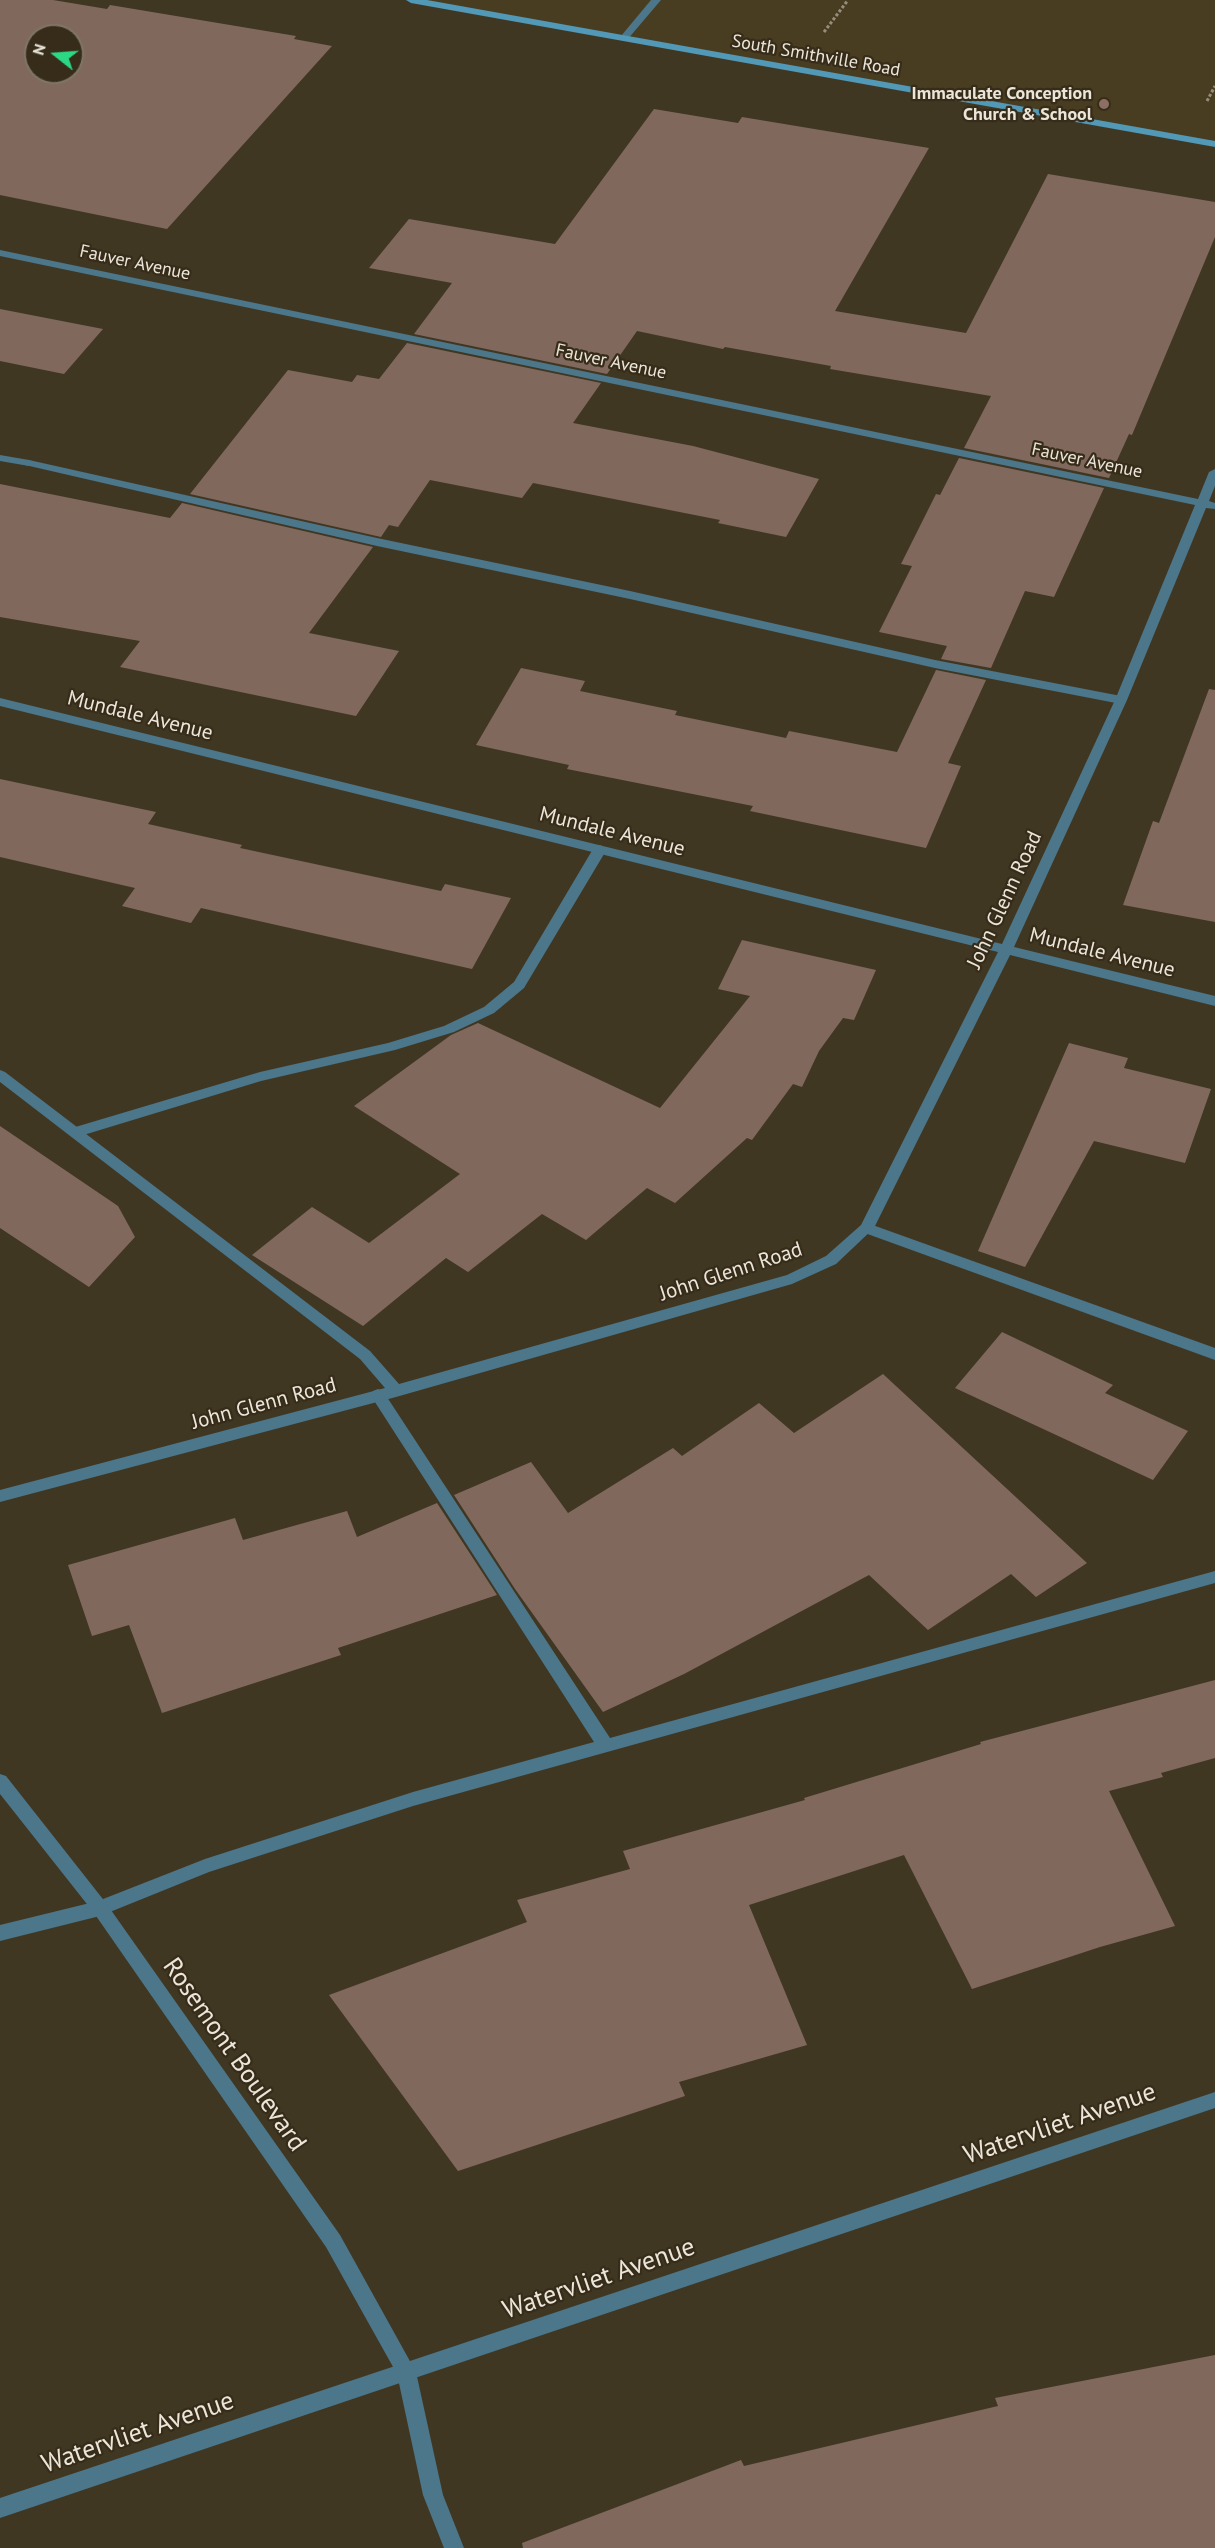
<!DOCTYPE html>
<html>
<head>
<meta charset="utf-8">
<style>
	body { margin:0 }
	#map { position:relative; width:1215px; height:2548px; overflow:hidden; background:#403723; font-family:"PT Sans",sans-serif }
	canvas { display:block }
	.north { position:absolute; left:24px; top:24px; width:60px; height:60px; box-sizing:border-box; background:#362c19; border:2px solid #7f7666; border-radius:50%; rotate:287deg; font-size:16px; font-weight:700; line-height:24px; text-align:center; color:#ece6da }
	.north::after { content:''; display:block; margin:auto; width:21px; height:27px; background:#2dd884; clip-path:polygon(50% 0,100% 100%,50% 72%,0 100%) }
</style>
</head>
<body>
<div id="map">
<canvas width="1215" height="2548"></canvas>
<div class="north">N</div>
</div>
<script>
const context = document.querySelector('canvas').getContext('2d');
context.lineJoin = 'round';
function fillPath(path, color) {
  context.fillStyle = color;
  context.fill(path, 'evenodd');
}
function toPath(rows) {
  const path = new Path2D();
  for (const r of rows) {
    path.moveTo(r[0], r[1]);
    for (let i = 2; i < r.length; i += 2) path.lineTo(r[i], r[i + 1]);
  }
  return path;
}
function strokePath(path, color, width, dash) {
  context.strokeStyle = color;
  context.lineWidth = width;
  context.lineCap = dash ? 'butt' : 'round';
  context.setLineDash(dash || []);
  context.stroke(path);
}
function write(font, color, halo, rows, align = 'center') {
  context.font = font + ' "PT Sans",sans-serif';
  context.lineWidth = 4.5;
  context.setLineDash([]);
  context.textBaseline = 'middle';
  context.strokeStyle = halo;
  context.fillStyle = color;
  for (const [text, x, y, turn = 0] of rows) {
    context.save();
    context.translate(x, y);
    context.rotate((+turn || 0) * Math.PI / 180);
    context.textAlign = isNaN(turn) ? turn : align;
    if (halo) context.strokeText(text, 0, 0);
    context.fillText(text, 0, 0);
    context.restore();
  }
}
const built = toPath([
	[411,0,1215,0,1215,144]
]);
const building = toPath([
	[0,0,53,0,107,9,110,5,296,36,294,39,332,46,167,229,0,195],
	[36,36,72,36,72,72,36,72],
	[654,109,738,123,742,117,929,148,835,311,966,333,1048,174,1215,202,1215,237,1132,435,1129,434,1109,478,964,448,991,396,830,369,831,366,725,347,723,349,637,331,607,374,414,334,452,283,369,268,409,219,555,244],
	[0,309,103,329,64,374,0,361],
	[407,343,601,383,573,423,693,446,819,479,786,537,718,523,720,520,533,483,522,498,430,480,398,527,389,525,381,537,190,494,288,370,352,382,357,375,379,379],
	[959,458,1104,488,1054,597,1025,591,991,668,941,659,947,646,879,632,912,566,901,564,936,494,940,495],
	[0,484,170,518,182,503,373,547,309,633,399,651,356,716,120,667,140,641,0,617],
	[521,668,585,681,580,691,677,711,675,715,786,738,789,731,897,752,936,670,986,680,948,763,961,766,926,848,750,811,753,806,567,769,569,765,476,745],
	[1209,689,1215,690,1215,922,1123,905,1153,821,1159,823],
	[0,779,156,812,148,824,242,845,240,848,441,891,445,884,511,898,472,969,201,908,191,923,122,906,135,888,0,857],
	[742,940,876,970,854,1020,843,1018,819,1051,802,1087,793,1084,752,1140,747,1138,675,1203,647,1188,586,1240,542,1214,468,1272,446,1258,363,1326,252,1255,312,1207,369,1243,460,1174,354,1106,451,1035,478,1023,660,1108,750,996,718,989],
	[1069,1043,1128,1058,1124,1068,1211,1089,1185,1163,1094,1141,1025,1267,978,1251],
	[0,1126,118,1206,135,1237,89,1287,0,1228],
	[1002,1332,1113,1385,1105,1393,1188,1431,1153,1480,955,1388],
	[883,1374,1087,1563,1036,1597,1011,1574,928,1630,869,1575,684,1674,603,1712,515,1589,454,1495,531,1462,568,1513,673,1448,682,1456,759,1403,794,1433],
	[437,1503,497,1595,338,1648,341,1655,162,1713,129,1625,92,1636,68,1565,235,1518,243,1540,347,1511,357,1537],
	[1215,1680,1215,1758,1161,1773,1163,1777,1109,1791,1175,1926,1100,1947,972,1989,904,1855,749,1905,807,2045,679,2082,685,2096,458,2171,329,1995,527,1922,517,1900,630,1869,623,1851,805,1800,804,1798,981,1744,980,1742],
	[1215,2355,1215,2548,523,2548,522,2543,741,2460,744,2466,998,2406,995,2398]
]);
const path = toPath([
	[824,32,848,0],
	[1207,101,1215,86]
]);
const service = toPath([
	[651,0,661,0,627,40,621,40,621,36,651,0],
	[29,460,377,538,630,591,935,660,1121,696,1127,700,1121,704,935,668,630,599,377,546,25,465,23,463,29,460],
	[600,845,607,849,524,988,494,1013,454,1032,395,1050,261,1081,77,1137,70,1132,72,1128,260,1072,388,1043,444,1026,484,1007,514,982,593,849,600,845],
	[867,1223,1215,1348,1215,1360,862,1232,860,1228,867,1223],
	[378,1389,383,1391,610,1738,1215,1571,1215,1583,413,1806,209,1872,100,1916,0,1941,0,1925,98,1901,205,1859,413,1792,594,1742,373,1399,370,1395,373,1391,378,1389]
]);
const minor = toPath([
	[0,250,1198,499,1209,472,1215,469,1215,486,1209,501,1215,503,1215,509,1206,508,1127,700,1014,947,1215,996,1215,1006,1010,955,874,1228,836,1264,792,1284,396,1397,0,1502,0,1490,385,1388,360,1359,0,1082,0,1070,5,1072,370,1351,399,1384,787,1275,826,1256,861,1225,998,952,0,706,0,698,1002,944,1115,700,1195,505,0,256,0,250],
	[0,455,29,460,35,463,29,466,0,461,0,455],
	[0,1774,6,1776,106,1903,340,2235,416,2372,443,2495,464,2548,444,2548,423,2495,397,2374,326,2247,94,1913,0,1794,0,1774]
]);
const tertiary = toPath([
	[1215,2092,1215,2108,0,2518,0,2498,1215,2092]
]);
const secondary = toPath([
	[406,0,427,0,1215,141,1215,147,411,3,406,0]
]);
const markers = [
	[1104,104,6,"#8d6e63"]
];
const farStreetnames = [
	["South Smithville Road",816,56,10],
	["Fauver Avenue",135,263,12],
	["Fauver Avenue",611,362,12],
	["Fauver Avenue",1087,461,12]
];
const farPoinames = [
	["Immaculate Conception",1092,94],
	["Church & School",1092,115]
];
const streetNames = [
	["Mundale Avenue",140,716,14],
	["Mundale Avenue",612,832,14],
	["John Glenn Road",1005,900,-65],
	["Mundale Avenue",1102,953,14],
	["John Glenn Road",731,1272,-18],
	["John Glenn Road",264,1404,-15]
];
const nearStreetnames = [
	["Rosemont Boulevard",234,2055,55],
	["Watervliet Avenue",1060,2124,-19],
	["Watervliet Avenue",599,2279,-19],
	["Watervliet Avenue",138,2433,-19]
];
fillPath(built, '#483c21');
fillPath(building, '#80685d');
strokePath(path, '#958d7d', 3, [3, 2]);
fillPath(service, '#4c768a');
fillPath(minor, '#4c768a');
fillPath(tertiary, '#4c768a');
fillPath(secondary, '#5298b7');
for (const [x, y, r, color] of markers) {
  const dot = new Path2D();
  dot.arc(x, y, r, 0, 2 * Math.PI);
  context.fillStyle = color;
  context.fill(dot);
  strokePath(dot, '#362c19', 2);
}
write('18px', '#ece6da', '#362c19', farStreetnames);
write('bold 18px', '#ece6da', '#362c19', farPoinames, 'right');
write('21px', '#ece6da', '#362c19', streetNames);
write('26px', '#ece6da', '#362c19', nearStreetnames);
</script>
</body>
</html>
